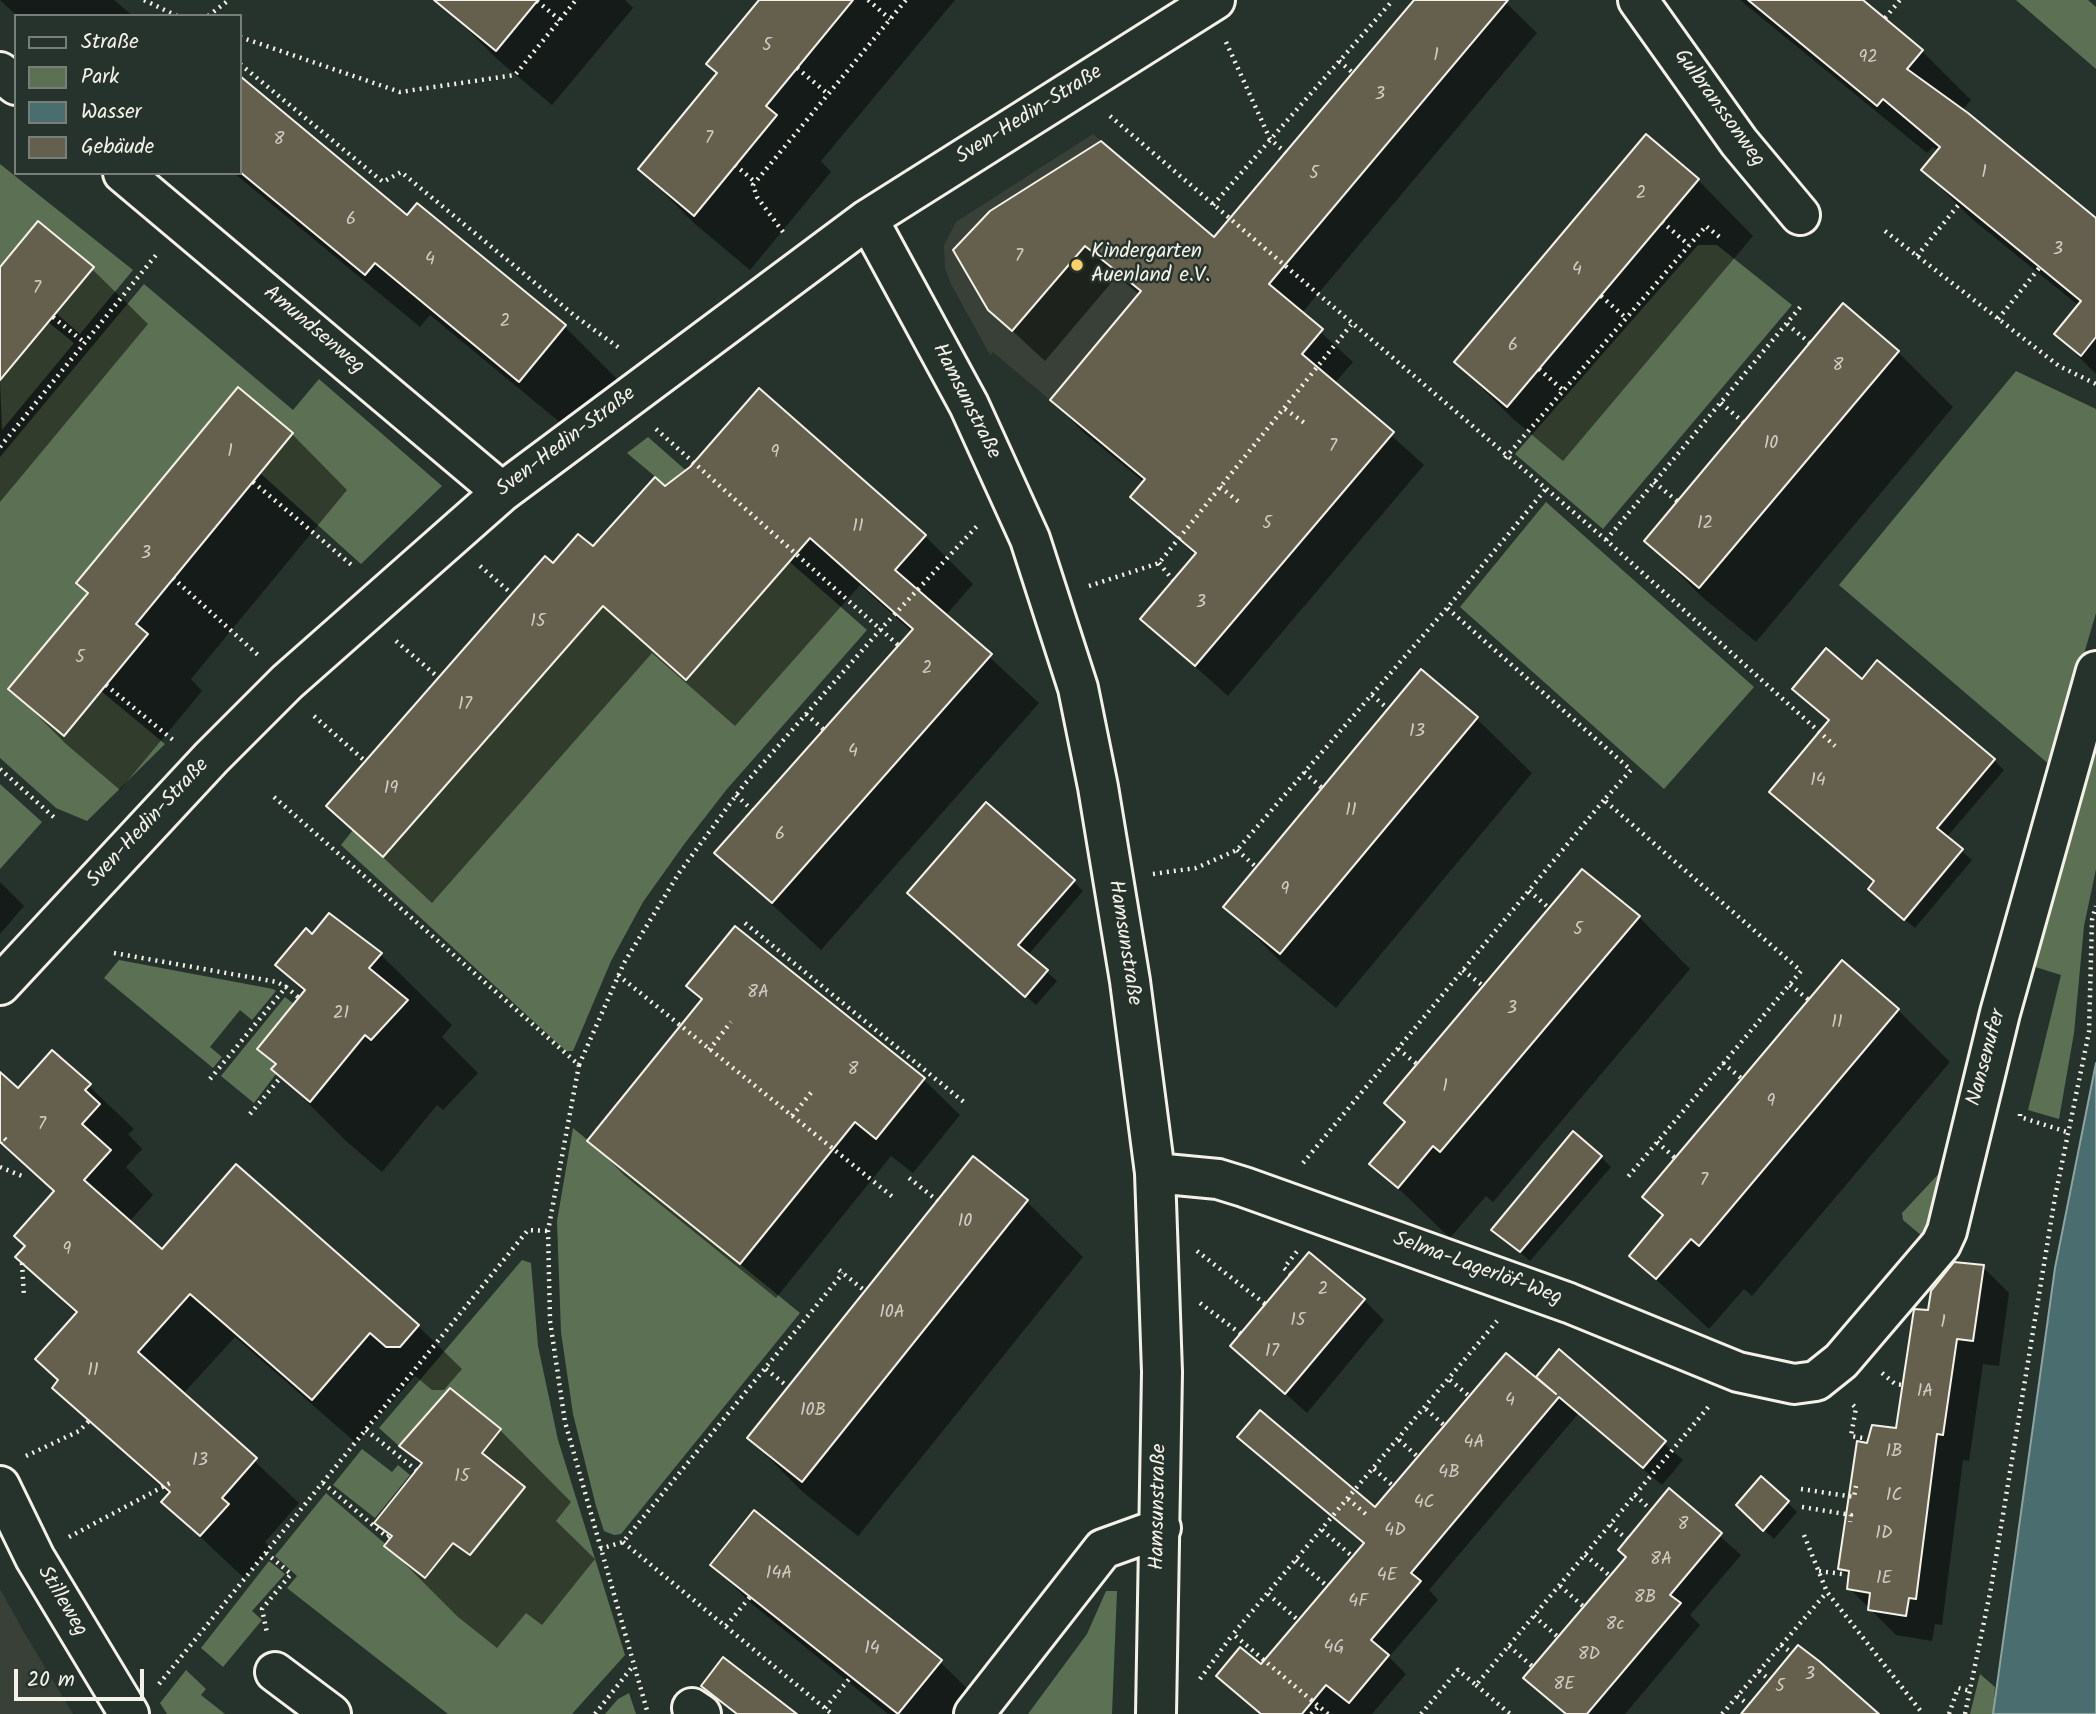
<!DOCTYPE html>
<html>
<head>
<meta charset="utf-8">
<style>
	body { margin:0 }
	#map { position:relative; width:2096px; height:1714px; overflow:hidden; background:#26332d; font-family:Kalam,sans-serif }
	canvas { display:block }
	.legend { position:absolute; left:14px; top:14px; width:228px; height:161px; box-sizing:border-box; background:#26332d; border:2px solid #787f78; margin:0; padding:9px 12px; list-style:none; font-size:21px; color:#f4f1e8 }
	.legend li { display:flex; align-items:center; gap:14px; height:35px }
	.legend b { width:35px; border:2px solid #787f78 }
	.scale { position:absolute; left:14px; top:1669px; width:130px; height:32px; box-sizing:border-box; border:4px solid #f4f1e8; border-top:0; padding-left:9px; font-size:21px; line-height:24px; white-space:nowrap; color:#f4f1e8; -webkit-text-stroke:5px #26332d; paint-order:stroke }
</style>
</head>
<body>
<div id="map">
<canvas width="2096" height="1714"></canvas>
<ul class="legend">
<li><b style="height:9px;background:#26332d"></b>Straße</li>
<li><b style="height:19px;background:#5c7154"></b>Park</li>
<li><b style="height:19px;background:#4a6d70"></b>Wasser</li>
<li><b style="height:19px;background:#655f4e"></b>Gebäude</li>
</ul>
<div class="scale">20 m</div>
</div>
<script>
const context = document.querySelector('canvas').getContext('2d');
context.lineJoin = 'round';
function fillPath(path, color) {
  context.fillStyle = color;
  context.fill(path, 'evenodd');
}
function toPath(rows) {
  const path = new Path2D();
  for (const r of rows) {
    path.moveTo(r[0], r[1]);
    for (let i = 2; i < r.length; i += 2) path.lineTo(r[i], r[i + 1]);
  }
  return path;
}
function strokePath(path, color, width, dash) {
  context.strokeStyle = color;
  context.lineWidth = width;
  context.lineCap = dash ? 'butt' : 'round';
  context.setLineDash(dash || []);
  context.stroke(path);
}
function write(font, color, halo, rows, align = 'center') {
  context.font = font + ' Kalam,sans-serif';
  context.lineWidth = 5;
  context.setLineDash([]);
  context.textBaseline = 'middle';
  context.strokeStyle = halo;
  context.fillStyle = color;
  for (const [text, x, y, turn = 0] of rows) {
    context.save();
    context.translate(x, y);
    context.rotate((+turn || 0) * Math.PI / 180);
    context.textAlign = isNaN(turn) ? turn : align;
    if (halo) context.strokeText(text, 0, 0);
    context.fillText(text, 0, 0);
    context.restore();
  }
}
const built = toPath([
	[1093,134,1225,247,1090,352,1050,400,993,352,990,355,951,284,945,268,944,245,956,222],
	[0,1589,25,1634,73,1714,0,1714]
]);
const green = toPath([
	[2016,0,2088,0,2096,7,2096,69],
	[0,164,133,270,80,334,56,313,93,267,38,221,0,267],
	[1698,245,1717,245,1792,305,1603,529,1515,454],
	[144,284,293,410,319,379,442,486,361,564,260,473,293,433,237,387,76,582,88,593,9,689,101,691,165,744,87,821,56,808,0,758,0,457],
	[48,322,74,343,2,430,0,381],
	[2016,371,2096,409,2096,613,2051,766,1839,585],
	[648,437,867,630,727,789,685,843,643,902,611,961,573,1051,566,1051,341,845,353,830,383,856,603,607,686,679,670,489,627,453],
	[1546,502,1754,687,1664,789,1460,607],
	[2096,732,2096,869,2084,926,2074,1033,2059,1119,2028,1110,2061,975,2029,965],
	[0,784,42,822,0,869],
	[119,960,273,989,276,991,252,1020,240,1010,210,1047,222,1057,213,1068,104,978],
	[285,997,294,1004,258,1049,276,1064,271,1069,276,1074,254,1103,221,1076],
	[573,1128,800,1313,621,1534,614,1535,604,1531,596,1506,573,1414,561,1332,557,1221],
	[1944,1168,1930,1228,1922,1236,1903,1220,1902,1213],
	[522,1260,531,1263,538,1346,558,1440,625,1655,572,1714,448,1714,287,1588,297,1576,275,1556,326,1493,425,1578,451,1541,471,1555,525,1487,482,1453,501,1429,450,1388,399,1446,379,1428],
	[362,1449,392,1472,398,1465,410,1475,375,1518,333,1485],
	[269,1561,285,1574,252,1611,262,1620,223,1667,201,1648],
	[1106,1591,1117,1591,1112,1714,1028,1714,1087,1634],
	[186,1670,206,1689,201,1695,225,1714,167,1714,160,1703],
	[1980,1674,1995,1687,1993,1714,1970,1714],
	[629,1693,636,1714,605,1714,618,1699]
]);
const water = toPath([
	[2096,1063,2096,1714,1993,1714,2055,1268,2096,1063]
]);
const shadow = toPath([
	[0,0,114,0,133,16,17,16],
	[446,0,625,0,633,8,552,105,498,60,442,4],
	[761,0,955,0,821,161,831,172,750,270,695,224,640,169,718,74],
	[1416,0,1503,0,1537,33,1301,314,1353,362,1334,384,1424,465,1228,696,1142,619,1196,556,1132,497,1144,482,1083,432,1052,400,1140,295,1117,276,1045,361,991,311,955,251,1215,240],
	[1740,0,1860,0,1922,51,1971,100,1962,111,2096,221,2096,374,2056,334,2079,306,1972,219,1923,170,1938,152,1933,147,1927,153],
	[240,79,407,217,565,327,618,380,574,434,430,315,420,327,234,173,240,173],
	[1647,137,1698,180,1753,236,1563,461,1512,418,1456,362],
	[92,269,148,324,0,502,0,270],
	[1898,352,1953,407,1756,642,1701,596,1646,540],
	[238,390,292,434,347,490,191,679,202,691,120,790,66,744,11,689,89,594],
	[759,390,925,536,973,584,945,616,1039,703,821,950,717,853,912,632,860,585,735,726,652,653,432,903,328,806,554,565,593,548,691,468],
	[1862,682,1994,760,2004,770,1946,838,1972,860,1915,928,1880,899,1876,882],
	[1476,718,1532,773,1336,1008,1281,962,1226,907],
	[1073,881,1083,891,1028,955,1057,981,1036,1005,919,903],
	[0,882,24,906,0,934],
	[1639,917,1690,969,1493,1202,1486,1196,1450,1238,1372,1163],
	[735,928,924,1080,960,1115,913,1173,891,1156,776,1298,625,1176,590,1141,703,1001,688,986],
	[313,936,380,954,452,1025,442,1037,478,1073,443,1110,437,1105,382,1172,345,1140,274,1069,276,1066,259,1049,305,993,277,965],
	[1898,1010,1950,1062,1752,1296,1744,1289,1709,1329,1631,1256,1664,1216,1644,1197],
	[53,1052,134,1129,128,1134,142,1149,126,1167,153,1195,129,1222,162,1251,418,1326,462,1369,444,1390,432,1390,415,1376,356,1443,235,1337,183,1394,299,1503,265,1542,271,1548,244,1578,163,1502,170,1495,54,1388,60,1381,77,1315,17,1256,27,1246,54,1193,6,1145,0,1126,0,1104,18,1091],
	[1601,1157,1611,1167,1530,1261,1494,1230],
	[974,1159,1027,1202,1083,1257,858,1536,804,1493,749,1438],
	[1983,1267,2009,1293,1999,1366,1983,1364,1969,1461,1963,1460,1942,1625,1935,1624,1932,1641,1896,1635,1849,1588,1850,1578,1840,1568,1869,1445,1897,1430,1930,1311],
	[1364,1300,1384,1320,1307,1413,1232,1346],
	[1559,1351,1683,1460,1662,1485,1578,1414,1429,1590,1438,1600,1389,1657,1406,1674,1372,1714,1260,1714,1236,1693,1364,1544,1239,1437,1375,1510,1547,1389],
	[500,1430,571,1502,556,1521,595,1559,542,1625,526,1613,497,1648,458,1617,387,1546,393,1538,377,1522,422,1466,402,1446],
	[1669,1491,1741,1555,1690,1615,1700,1625,1625,1714,1565,1714,1526,1678,1628,1558],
	[1787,1502,1797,1512,1774,1539,1748,1515],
	[712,1565,940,1662,980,1701,970,1714,888,1714,752,1604]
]);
const building = toPath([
	[434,0,538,0,496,51,434,0],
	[759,0,853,0,766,106,777,115,694,216,638,169,717,73,706,64,759,0],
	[1414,0,1508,0,1269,284,1323,329,1302,354,1394,432,1195,666,1140,619,1196,553,1130,497,1145,479,1050,400,1141,291,1085,246,1012,331,988,310,953,250,990,211,1101,141,1214,237,1414,0],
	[1748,0,1863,0,1923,50,1907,69,1968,113,2096,218,2096,337,2081,356,2054,334,2081,301,1921,170,1940,147,1883,99,1877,106,1748,0],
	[240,76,407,215,417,203,566,325,519,382,375,263,365,275,240,172,240,76],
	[1646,134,1699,179,1507,407,1454,362,1646,134],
	[38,221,94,267,0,380,0,267,38,221],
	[1843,303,1899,351,1699,588,1644,541,1843,303],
	[238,387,293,433,136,624,148,634,64,736,8,689,88,593,76,583,238,387],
	[759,388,926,535,895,570,992,654,772,903,714,853,913,629,810,538,686,680,603,606,383,857,326,806,545,556,553,563,578,534,593,546,655,477,665,486,690,467,759,388],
	[1826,648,1862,679,1877,660,1995,759,1937,828,1963,849,1904,920,1868,889,1874,881,1769,792,1829,720,1792,689,1826,648],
	[1421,669,1478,717,1280,954,1223,907,1421,669],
	[986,802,1075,880,1018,945,1048,970,1025,997,907,893,986,802],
	[1582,869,1640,916,1440,1152,1433,1146,1398,1188,1369,1164,1405,1122,1384,1103,1582,869],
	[329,913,382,953,369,968,408,1000,371,1040,365,1035,310,1102,271,1069,276,1064,257,1049,305,990,275,965,306,928,312,934,329,913],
	[735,926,925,1078,876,1139,855,1122,740,1264,587,1141,702,999,686,986,735,926],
	[1842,960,1899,1009,1699,1246,1691,1239,1656,1279,1629,1256,1663,1215,1642,1197,1842,960],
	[52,1050,91,1084,85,1090,100,1104,82,1124,111,1150,84,1180,162,1249,236,1164,419,1325,400,1347,386,1347,370,1333,312,1400,190,1294,138,1352,257,1458,222,1498,229,1504,200,1536,161,1502,170,1492,52,1388,58,1380,35,1359,77,1312,15,1257,25,1246,14,1236,54,1191,0,1142,0,1072,18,1088,52,1050],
	[1573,1131,1602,1156,1520,1252,1491,1230,1573,1131],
	[973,1156,1028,1200,802,1482,747,1438,973,1156],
	[1309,1252,1365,1299,1285,1394,1230,1346,1309,1252],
	[1954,1262,1984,1265,1973,1341,1957,1339,1943,1435,1937,1434,1916,1599,1909,1598,1906,1616,1868,1610,1870,1593,1847,1589,1849,1571,1838,1569,1857,1441,1867,1443,1872,1425,1896,1428,1914,1309,1928,1310,1931,1291,1954,1262],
	[1559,1349,1666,1441,1643,1468,1559,1397,1411,1573,1421,1581,1371,1640,1389,1655,1349,1703,1326,1685,1302,1714,1261,1714,1216,1676,1240,1647,1261,1664,1364,1543,1237,1437,1260,1410,1375,1507,1506,1353,1556,1394,1536,1377,1559,1349],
	[450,1388,501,1429,482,1453,525,1487,470,1555,453,1543,425,1578,384,1546,392,1536,374,1523,422,1463,399,1446,450,1388],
	[1761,1476,1789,1501,1763,1531,1736,1505,1761,1476],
	[1669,1488,1722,1533,1670,1595,1681,1603,1587,1714,1566,1714,1523,1678,1626,1557,1618,1550,1669,1488],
	[754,1510,942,1660,898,1714,710,1565,754,1510],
	[1798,1645,1819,1661,1879,1714,1741,1714,1798,1645],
	[723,1657,797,1714,737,1714,701,1686,723,1657]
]);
const path = toPath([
	[144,0,177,16],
	[868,0,890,19],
	[537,1,560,20],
	[208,16,229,0],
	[1885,18,1900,0],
	[240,37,400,92,515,75,576,0],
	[1226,42,1270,139,1286,153],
	[1339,61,1353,73],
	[240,64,383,182,401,172,575,316,622,350],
	[797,68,828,94],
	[1110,116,1606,540,1835,746],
	[735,165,755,182],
	[1213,205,1393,0],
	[1662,222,1689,245],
	[1885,231,2059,366,2096,384],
	[783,232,757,197,753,185,906,0],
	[1917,256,1960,203],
	[1601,296,1626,318],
	[53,317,85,343],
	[1998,319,2040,267],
	[1787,324,1810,343],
	[1539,369,1564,391],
	[1721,403,1743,422],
	[1285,409,1306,424],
	[656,429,898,645],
	[0,447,156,255],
	[1505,458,1706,226,1723,240],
	[253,482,354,567],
	[1654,482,1677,501],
	[1220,487,1239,502],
	[1545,490,1447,608,1631,770,1604,800,1801,971,1627,1178],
	[1606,540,1802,305],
	[1159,563,1173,580],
	[480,566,512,594],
	[173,578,258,655],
	[1089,586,1159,563,1351,325],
	[396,641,439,678],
	[106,685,173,740],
	[1372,695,1388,709],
	[806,714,823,729],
	[314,716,365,761],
	[0,769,57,820],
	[1304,772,1322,788],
	[736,795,752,810],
	[274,797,579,1065,548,1231,550,1321,565,1422,648,1714],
	[1237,850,1256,867],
	[1153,874,1196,868,1237,850,1447,608],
	[1529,891,1549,908],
	[745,923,965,1103],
	[114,953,277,982,286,987],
	[1463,970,1483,986],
	[618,975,894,1198],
	[1790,985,1809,1000],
	[1398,1049,1417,1064],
	[709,1050,731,1022],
	[1723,1063,1742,1079],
	[579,1065,624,963,679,873,743,786,880,630,978,525],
	[210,1079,286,987,299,998],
	[250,1114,281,1077],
	[2020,1114,2020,1117,2067,1132],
	[792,1116,814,1089],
	[1657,1142,1675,1158],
	[0,1143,4,1138,7,1141],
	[1303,1163,1604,800],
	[0,1167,22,1176],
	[909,1178,938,1201],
	[1197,1251,1265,1304],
	[22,1263,24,1296],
	[839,1270,865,1291],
	[1291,1274,1284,1268,1298,1250],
	[1200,1303,1241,1334],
	[766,1369,788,1387],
	[1882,1373,1895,1384,1903,1385],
	[1450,1380,1469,1396],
	[1853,1405,1856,1408,1851,1436,1863,1438,1862,1442],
	[1426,1409,1445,1426],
	[366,1430,416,1470],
	[1399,1440,1418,1457],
	[26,1456,79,1431,89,1421],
	[1374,1469,1393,1486],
	[323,1483,387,1537,390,1535],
	[1801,1489,1854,1497,1856,1486],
	[1635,1495,1651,1510],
	[1348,1499,1368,1516],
	[1802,1507,1851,1515,1850,1522],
	[1610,1525,1627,1539],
	[1322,1530,1352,1556],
	[1804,1535,1827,1592,1923,1714],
	[69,1537,170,1483],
	[623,1542,832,1714],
	[600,1549,623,1542,843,1273],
	[266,1553,291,1574,262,1609,267,1633],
	[1585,1555,1610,1576],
	[1296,1560,1327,1586],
	[1819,1571,1842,1574,1843,1569],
	[1560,1586,1584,1607],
	[1268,1594,1298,1620],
	[1534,1616,1558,1637],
	[726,1626,750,1597],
	[1781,1645,1792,1653],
	[1509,1646,1533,1667],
	[1759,1671,1770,1680],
	[1200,1679,1233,1634],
	[159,1684,528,1230,548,1231],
	[1476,1685,1510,1714],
	[1737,1696,1749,1705],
	[825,1708,850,1678],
	[595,1714,633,1666],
	[1311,1714,1319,1706],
	[1328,1714,1233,1634,1497,1321],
	[1421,1714,1458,1670,1476,1685,1710,1405],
	[1722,1714,1827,1592],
	[1949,1714,1958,1688,1971,1691],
	[1965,1714,1991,1588,2055,1197,2089,1032,2092,920,2096,906]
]);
const minor = toPath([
	[1638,0,1739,142,1800,215],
	[0,72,16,85],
	[123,173,502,492],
	[868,219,969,405,1030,539,1078,688,1098,787,1130,981,1155,1173,1162,1372,1156,1714],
	[0,985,211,758,287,682,502,492,868,219,1215,0],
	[1155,1173,1218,1179,1244,1187,1569,1303,1738,1372,1794,1384,1816,1381,1841,1361,1941,1244,1947,1231,2000,1013,2096,671],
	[0,1486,35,1558,129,1714],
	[275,1672,331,1714],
	[692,1708,701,1714],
	[974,1714,1103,1549,1161,1528]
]);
const markers = [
	[1077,265,7,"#ffd166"]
];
const numberNames = [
	["5",767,47],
	["1",1436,57],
	["92",1868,59],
	["3",1380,96],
	["7",709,140],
	["8",279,141],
	["1",1984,174],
	["5",1314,175],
	["2",1641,195],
	["6",351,221],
	["3",2058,251],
	["7",1019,258],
	["4",430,261],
	["4",1577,271],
	["7",37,290],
	["2",505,323],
	["6",1513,347],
	["8",1838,367],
	["10",1771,445],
	["7",1333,448],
	["1",230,453],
	["9",775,454],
	["5",1267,525],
	["12",1705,525],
	["11",858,528],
	["3",146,555],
	["3",1201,604],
	["15",538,623],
	["5",80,659],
	["2",927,670],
	["17",465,706],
	["13",1417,733],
	["4",853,753],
	["14",1818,782],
	["19",391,790],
	["11",1351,812],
	["6",780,836],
	["9",1285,891],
	["5",1578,931],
	["8A",758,994],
	["3",1512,1010],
	["21",341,1015],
	["11",1837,1024],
	["8",853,1071],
	["1",1445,1088],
	["9",1771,1103],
	["7",42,1126],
	["7",1704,1182],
	["10",965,1223],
	["9",67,1251],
	["2",1323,1291],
	["10A",892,1314],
	["15",1298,1322],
	["1",1943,1324],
	["17",1272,1353],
	["11",93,1372],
	["1A",1925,1393],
	["4",1510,1402],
	["10B",813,1412],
	["4A",1474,1444],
	["1B",1894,1453],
	["13",200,1462],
	["4B",1449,1474],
	["15",462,1478],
	["1C",1894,1497],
	["4C",1424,1504],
	["8",1683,1526],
	["4D",1395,1532],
	["1D",1884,1535],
	["8A",1661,1561],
	["14A",779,1575],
	["4E",1387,1577],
	["1E",1884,1580],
	["8B",1645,1599],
	["4F",1358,1603],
	["8c",1615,1626],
	["4G",1334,1649],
	["14",872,1650],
	["8D",1589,1656],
	["3",1810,1676],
	["8E",1564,1686],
	["5",1780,1688]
];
const streetNames = [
	["Gulbranssonweg",1718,109,54],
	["Sven-Hedin-Straße",1030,116,-32],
	["Amundsenweg",313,331,40],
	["Hamsunstraße",965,402,63],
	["Sven-Hedin-Straße",567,443,-37],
	["Sven-Hedin-Straße",149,824,-47],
	["Hamsunstraße",1123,943,81],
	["Nansenufer",1988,1058,-75],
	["Selma-Lagerlöf-Weg",1477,1270,20],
	["Hamsunstraße",1160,1507,-89],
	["Stilleweg",61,1602,59]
];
const poiNames = [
	["Kindergarten",1091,253],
	["Auenland e.V.",1091,277]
];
fillPath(built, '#394037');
fillPath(green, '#5c7154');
fillPath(water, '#4a6d70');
strokePath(water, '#8ea2a0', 2);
fillPath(shadow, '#0007');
fillPath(building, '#655f4e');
strokePath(building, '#f4f1e8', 2);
strokePath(minor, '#f4f1e8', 44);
strokePath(path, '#f4f1e8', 4.5, [2, 5]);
strokePath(minor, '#26332d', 38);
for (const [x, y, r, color] of markers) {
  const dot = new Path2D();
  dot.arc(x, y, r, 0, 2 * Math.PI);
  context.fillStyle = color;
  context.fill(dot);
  strokePath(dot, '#26332d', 2.5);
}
write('18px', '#d0ccc2', null, numberNames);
write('21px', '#f4f1e8', '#26332d', streetNames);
write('21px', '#f4f1e8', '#26332d', poiNames, 'left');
</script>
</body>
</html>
